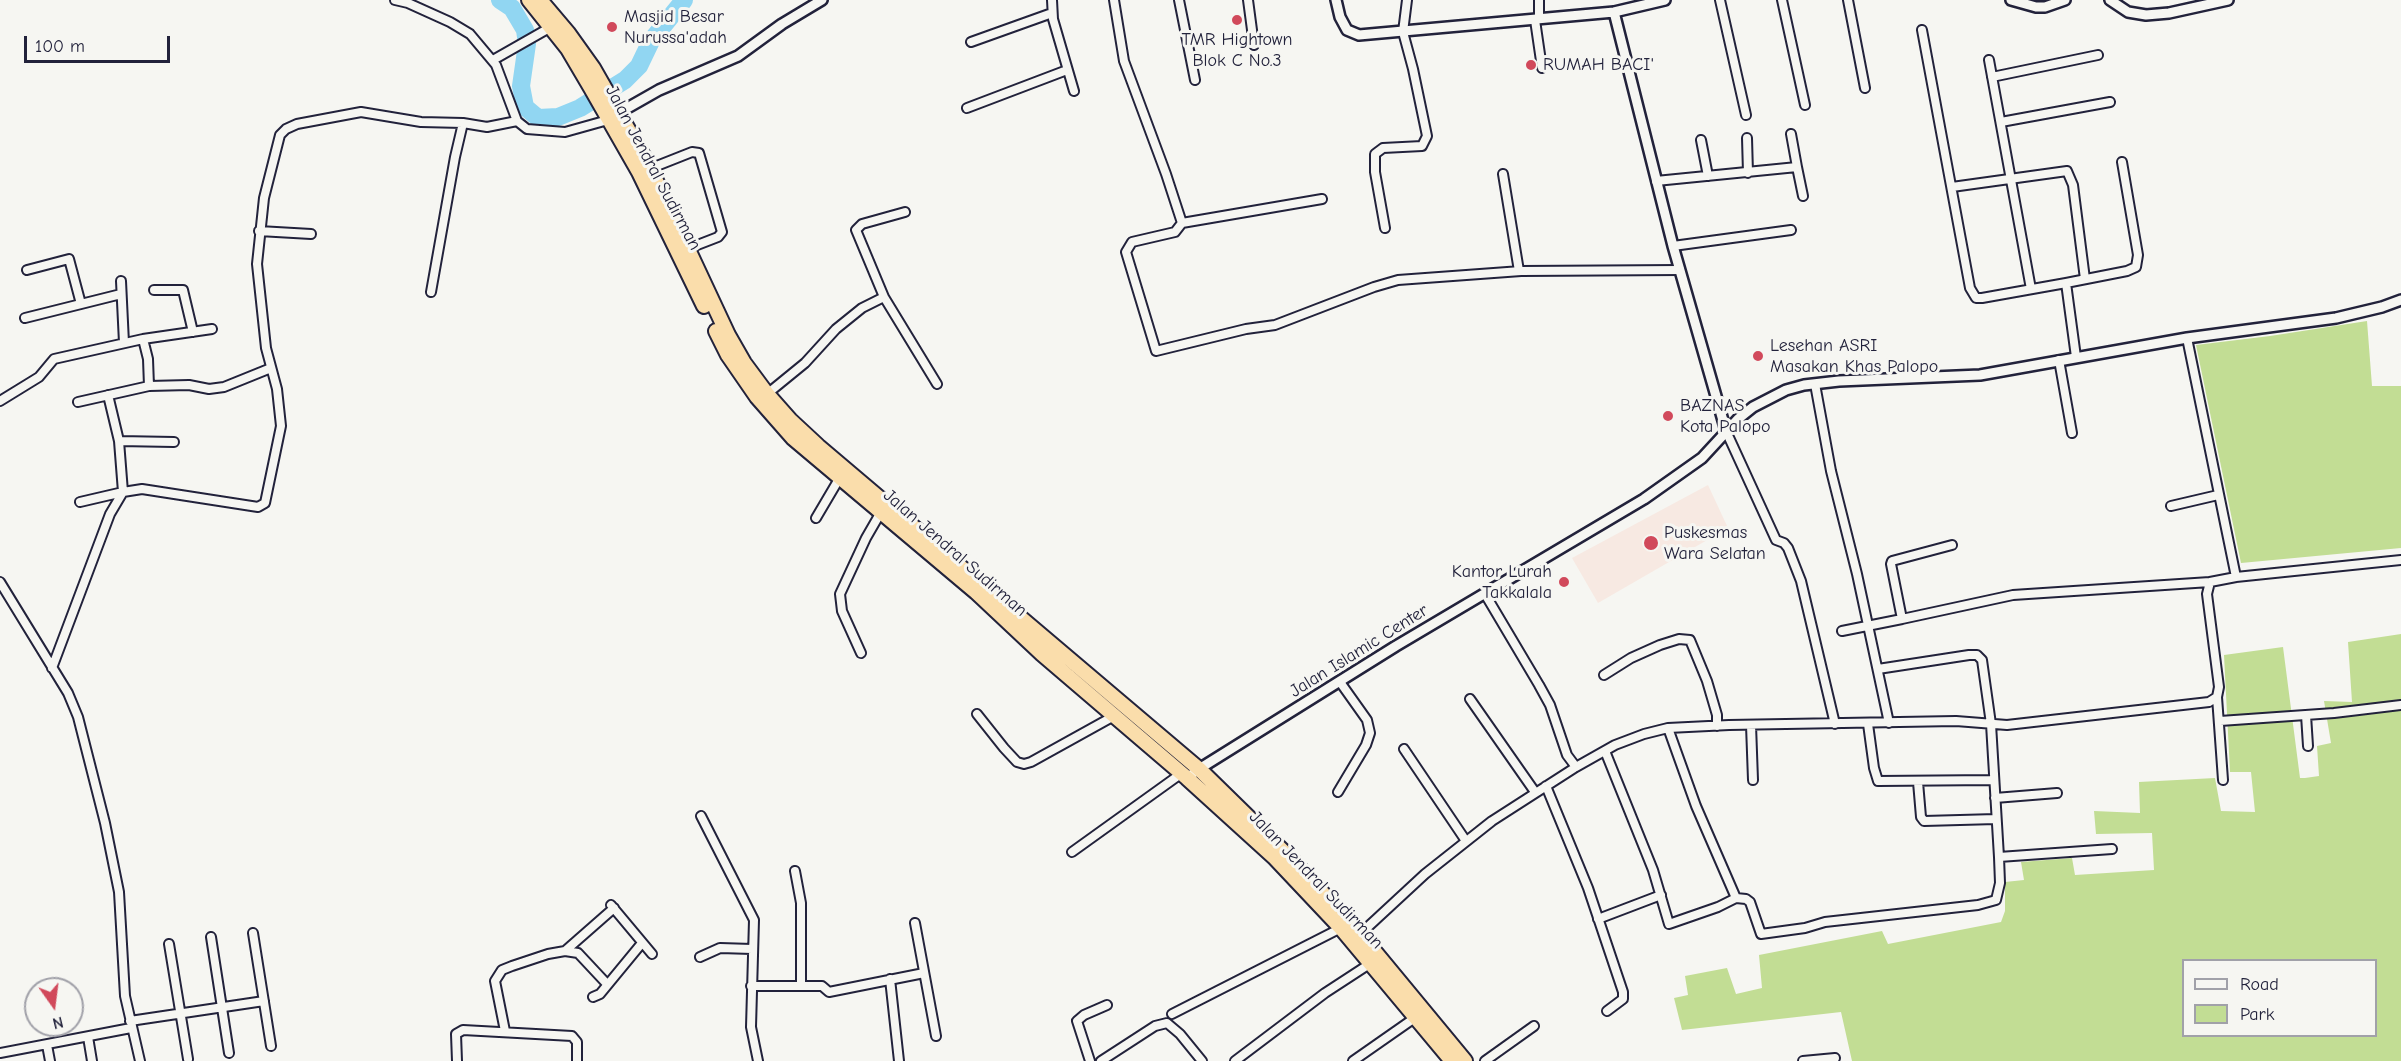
<!DOCTYPE html>
<html>
<head>
<meta charset="utf-8">
<style>
	body { margin:0 }
	#map { position:relative; width:2401px; height:1061px; overflow:hidden; background:#f6f6f2; font-family:"Comic Neue",sans-serif }
	canvas { display:block }
	.legend { position:absolute; left:2182px; top:959px; width:195px; height:78px; box-sizing:border-box; background:#f6f6f2; border:2px solid #a1a1a9; margin:0; padding:8px 10px; list-style:none; font-size:18px; color:#22223b }
	.legend li { display:flex; align-items:center; gap:12px; height:30px }
	.legend b { width:30px; border:2px solid #a1a1a9 }
	.north { position:absolute; left:24px; top:977px; width:60px; height:60px; box-sizing:border-box; background:#f6f6f2; border:2px solid #a1a1a9; border-radius:50%; rotate:166deg; font-size:16px; font-weight:700; line-height:24px; text-align:center; color:#22223b }
	.north::after { content:''; display:block; margin:auto; width:21px; height:27px; background:#d1495b; clip-path:polygon(50% 0,100% 100%,50% 72%,0 100%) }
	.scale { position:absolute; left:24px; top:36px; width:146px; height:27px; box-sizing:border-box; border:3px solid #22223b; border-top:0; padding-left:8px; font-size:18px; line-height:21px; white-space:nowrap; color:#22223b; -webkit-text-stroke:4px #f6f6f2; paint-order:stroke }
</style>
</head>
<body>
<div id="map">
<canvas width="2401" height="1061"></canvas>
<ul class="legend">
<li><b style="height:8px;background:#f6f6f2"></b>Road</li>
<li><b style="height:16px;background:#c2dd94"></b>Park</li>
</ul>
<div class="north">N</div>
<div class="scale">100 m</div>
</div>
<script>
const context = document.querySelector('canvas').getContext('2d');
context.lineJoin = 'round';
function fillPath(path, color) {
  context.fillStyle = color;
  context.fill(path, 'evenodd');
}
function toPath(rows) {
  const path = new Path2D();
  for (const r of rows) {
    path.moveTo(r[0], r[1]);
    for (let i = 2; i < r.length; i += 2) path.lineTo(r[i], r[i + 1]);
  }
  return path;
}
function strokePath(path, color, width, dash) {
  context.strokeStyle = color;
  context.lineWidth = width;
  context.lineCap = dash ? 'butt' : 'round';
  context.setLineDash(dash || []);
  context.stroke(path);
}
function write(font, color, halo, rows, align = 'center') {
  context.font = font + ' "Comic Neue",sans-serif';
  context.lineWidth = 6;
  context.setLineDash([]);
  context.textBaseline = 'middle';
  context.strokeStyle = halo;
  context.fillStyle = color;
  for (const [text, x, y, turn = 0] of rows) {
    context.save();
    context.translate(x, y);
    context.rotate((+turn || 0) * Math.PI / 180);
    context.textAlign = isNaN(turn) ? turn : align;
    if (halo) context.strokeText(text, 0, 0);
    context.fillText(text, 0, 0);
    context.restore();
  }
}
const built = toPath([
	[1708,485,1728,528,1598,603,1572,558]
]);
const green = toPath([
	[2367,321,2372,386,2401,386,2401,548,2241,563,2196,345,2270,336],
	[2401,634,2401,1061,1852,1061,1841,1012,1682,1030,1674,998,1688,995,1685,976,1727,968,1736,994,1762,988,1759,955,1882,931,1888,944,2001,922,2005,911,2005,882,2024,880,2021,862,2072,858,2075,875,2154,870,2152,833,2096,834,2094,811,2140,813,2139,782,2215,778,2221,811,2255,812,2251,772,2230,772,2224,655,2283,647,2300,778,2305,778,2319,776,2317,746,2331,743,2324,701,2352,702,2348,642],
	[2184,960,2376,960,2376,1036,2184,1036]
]);
const river = toPath([
	[500,0,512,8,525,30,527,44,521,86,525,107,538,118,558,117,580,108,625,80,639,66,651,41,684,0]
]);
const minor = toPath([
	[395,0,408,3,450,22,470,34,496,65,517,121,527,129,565,132,608,120],
	[1052,0,1053,19,1074,91],
	[1114,0,1124,61,1166,174,1182,223,1175,232,1132,242,1126,252,1156,351,1246,329,1275,325,1374,287,1398,280,1521,271,1680,270],
	[1179,0,1195,80],
	[1248,0,1254,45],
	[1539,0,1539,19],
	[1720,0,1746,115],
	[1782,0,1805,105],
	[1848,0,1865,88],
	[1535,20,1542,68],
	[1922,30,1970,288,1976,298,1982,298,2066,283,2127,271,2136,267,2138,255,2122,162],
	[971,42,1052,13],
	[493,60,551,27],
	[1989,60,2031,289],
	[1992,77,2098,55],
	[967,108,1067,70],
	[2001,122,2110,102],
	[1791,134,1797,167],
	[1747,138,1748,173],
	[1701,140,1708,176],
	[649,169,692,152,699,153,722,232,718,237,687,249],
	[1503,174,1519,271],
	[1656,181,1797,167,1803,196],
	[1952,187,2067,171,2073,185,2085,279],
	[1182,223,1322,199],
	[1385,228,1375,172,1375,154,1383,148,1422,146,1427,136,1413,69,1403,32,1407,0],
	[259,231,311,234],
	[1673,246,1791,230],
	[27,270,69,259,81,304],
	[121,281,124,343],
	[2066,283,2076,357],
	[154,290,183,290,193,332],
	[431,292,455,157,463,123,487,127,517,121],
	[884,297,856,230,862,224,905,212],
	[25,318,121,294],
	[2187,338,2236,577],
	[143,339,148,359,149,386],
	[2059,360,2072,433],
	[1815,384,1831,471,1857,574,1889,723],
	[767,394,805,363,836,329,862,308,884,297,937,384],
	[0,401,39,377,54,359,143,339,212,329],
	[78,402,149,386,189,385,209,389,224,387,271,368],
	[1726,431,1776,540,1784,543,1788,548,1801,581,1835,724],
	[119,441,174,442],
	[80,502,123,492,119,441,108,395],
	[2171,506,2218,495],
	[816,518,839,479],
	[0,582,68,693,78,717,105,823,119,892,125,996,140,1061],
	[1485,594,1539,685,1550,705,1567,755,1576,767],
	[1902,619,2013,595,2210,582],
	[1842,631,1902,619,1891,564,1892,561,1952,545],
	[861,653,842,611,840,594,866,538,881,512],
	[52,668,110,514,123,492,142,489,258,507,265,503,281,426,277,389,266,348,257,264,264,198,280,135,286,129,297,124,361,112,421,122,463,123],
	[1604,675,1631,658,1660,645,1679,639,1690,640,1707,681,1717,715,1717,726],
	[2217,697,2223,780],
	[1470,699,1535,792],
	[977,714,1004,748,1017,762,1024,764,1031,762,1114,716],
	[2306,715,2308,746],
	[2220,721,2334,713,2401,705],
	[1868,724,1874,768,1878,781,1994,780],
	[1751,725,1753,780],
	[1668,728,1696,806,1736,898,1746,899,1750,902,1761,934,1805,928,1825,922,1978,905,1996,900,2000,883,1999,857,1991,724,1982,660,1977,655,1969,655,1878,669],
	[1404,749,1466,841],
	[1605,751,1653,870,1669,924,1718,907,1736,898],
	[1918,782,1921,817,1924,821,1996,819],
	[1546,786,1588,888,1623,992,1623,999,1607,1011],
	[1338,792,1366,745,1370,733,1367,720,1340,682],
	[1995,798,2057,793],
	[701,816,754,920,751,1027,758,1061],
	[1072,852,1182,773],
	[1999,857,2112,849],
	[795,871,801,903,801,986],
	[611,905,652,954],
	[1598,919,1661,895],
	[915,923,936,1036],
	[253,933,271,1046],
	[1358,936,1425,874,1492,821,1576,767,1615,745,1644,734,1668,728,1729,725,1956,721,2007,725,2209,702,2217,697,2219,687,2207,594,2210,582,2236,577,2401,560],
	[211,937,229,1053],
	[169,944,188,1059],
	[565,951,614,908],
	[700,957,720,948,752,949],
	[890,979,899,1061],
	[751,986,822,986,829,992,924,973],
	[593,997,600,994,642,943],
	[1172,1014,1341,928],
	[130,1021,264,1001],
	[505,1031,495,981,502,970,512,966,548,954,565,951,578,953,607,984],
	[88,1037,92,1061],
	[47,1045,50,1061],
	[0,1053,131,1028],
	[457,1061,456,1034,463,1030,572,1036,577,1042,577,1061],
	[1090,1061,1077,1021,1084,1015,1107,1005],
	[1101,1061,1155,1026,1167,1023,1180,1034,1202,1061],
	[1235,1061,1325,993,1371,963],
	[1353,1061,1416,1017],
	[1485,1061,1534,1026],
	[1803,1061,1835,1058]
]);
const tertiary = toPath([
	[1336,0,1340,17,1347,30,1359,35,1614,12,1665,0],
	[2011,0,2036,7,2045,7,2065,0],
	[2110,0,2128,12,2146,15,2169,13,2228,0],
	[1614,12,1673,246,1726,431],
	[615,115,659,90,738,56,782,24,822,0],
	[1187,778,1199,769,1396,646,1644,499,1702,458,1738,419,1753,407,1786,390,1804,385,1839,381,1980,375,2187,338,2336,318,2382,307,2401,300]
]);
const trunk = toPath([
	[529,0,568,49,591,88,639,172,704,306],
	[540,0,568,33,593,68,650,168,728,335,744,363,767,394,790,420,818,446,1199,769,1293,861,1360,934,1465,1061],
	[716,331,728,355,757,397,793,438,976,592,1042,654,1187,778,1274,857,1341,928,1452,1061]
]);
const markers = [
	[1237,20,6,"#d1495b"],
	[612,27,6,"#d1495b"],
	[1531,65,6,"#d1495b"],
	[1758,356,6,"#d1495b"],
	[1668,416,6,"#d1495b"],
	[1651,543,8,"#d1495b"],
	[1564,582,6,"#d1495b"]
];
const poiNames = [
	["Masjid Besar",624,17],
	["Nurussa'adah",624,38],
	["TMR Hightown",1237,40,"center"],
	["Blok C No.3",1237,61,"center"],
	["RUMAH BACI'",1543,65],
	["Lesehan ASRI",1770,346],
	["Masakan Khas Palopo",1770,367],
	["BAZNAS",1680,406],
	["Kota Palopo",1680,427],
	["Puskesmas",1664,533],
	["Wara Selatan",1664,554],
	["Kantor Lurah",1552,572,"right"],
	["Takkalala",1552,593,"right"]
];
const streetNames = [
	["Jalan Jendral Sudirman",653,168,62],
	["Jalan Jendral Sudirman",955,553,41],
	["Jalan Islamic Center",1359,651,-32],
	["Jalan Jendral Sudirman",1316,880,46]
];
fillPath(built, '#f7e9e2');
fillPath(green, '#c2dd94');
strokePath(river, '#91d6f2', 18);
strokePath(minor, '#22223b', 12);
strokePath(tertiary, '#22223b', 14);
strokePath(trunk, '#22223b', 18);
strokePath(minor, '#f6f6f2', 8);
strokePath(tertiary, '#f6f6f2', 9);
strokePath(trunk, '#faddab', 14);
for (const [x, y, r, color] of markers) {
  const dot = new Path2D();
  dot.arc(x, y, r, 0, 2 * Math.PI);
  context.fillStyle = color;
  context.fill(dot);
  strokePath(dot, '#f6f6f2', 2);
}
write('18px', '#22223b', '#f6f6f2', poiNames, 'left');
write('18px', '#22223b', '#f6f6f2', streetNames);
</script>
</body>
</html>
